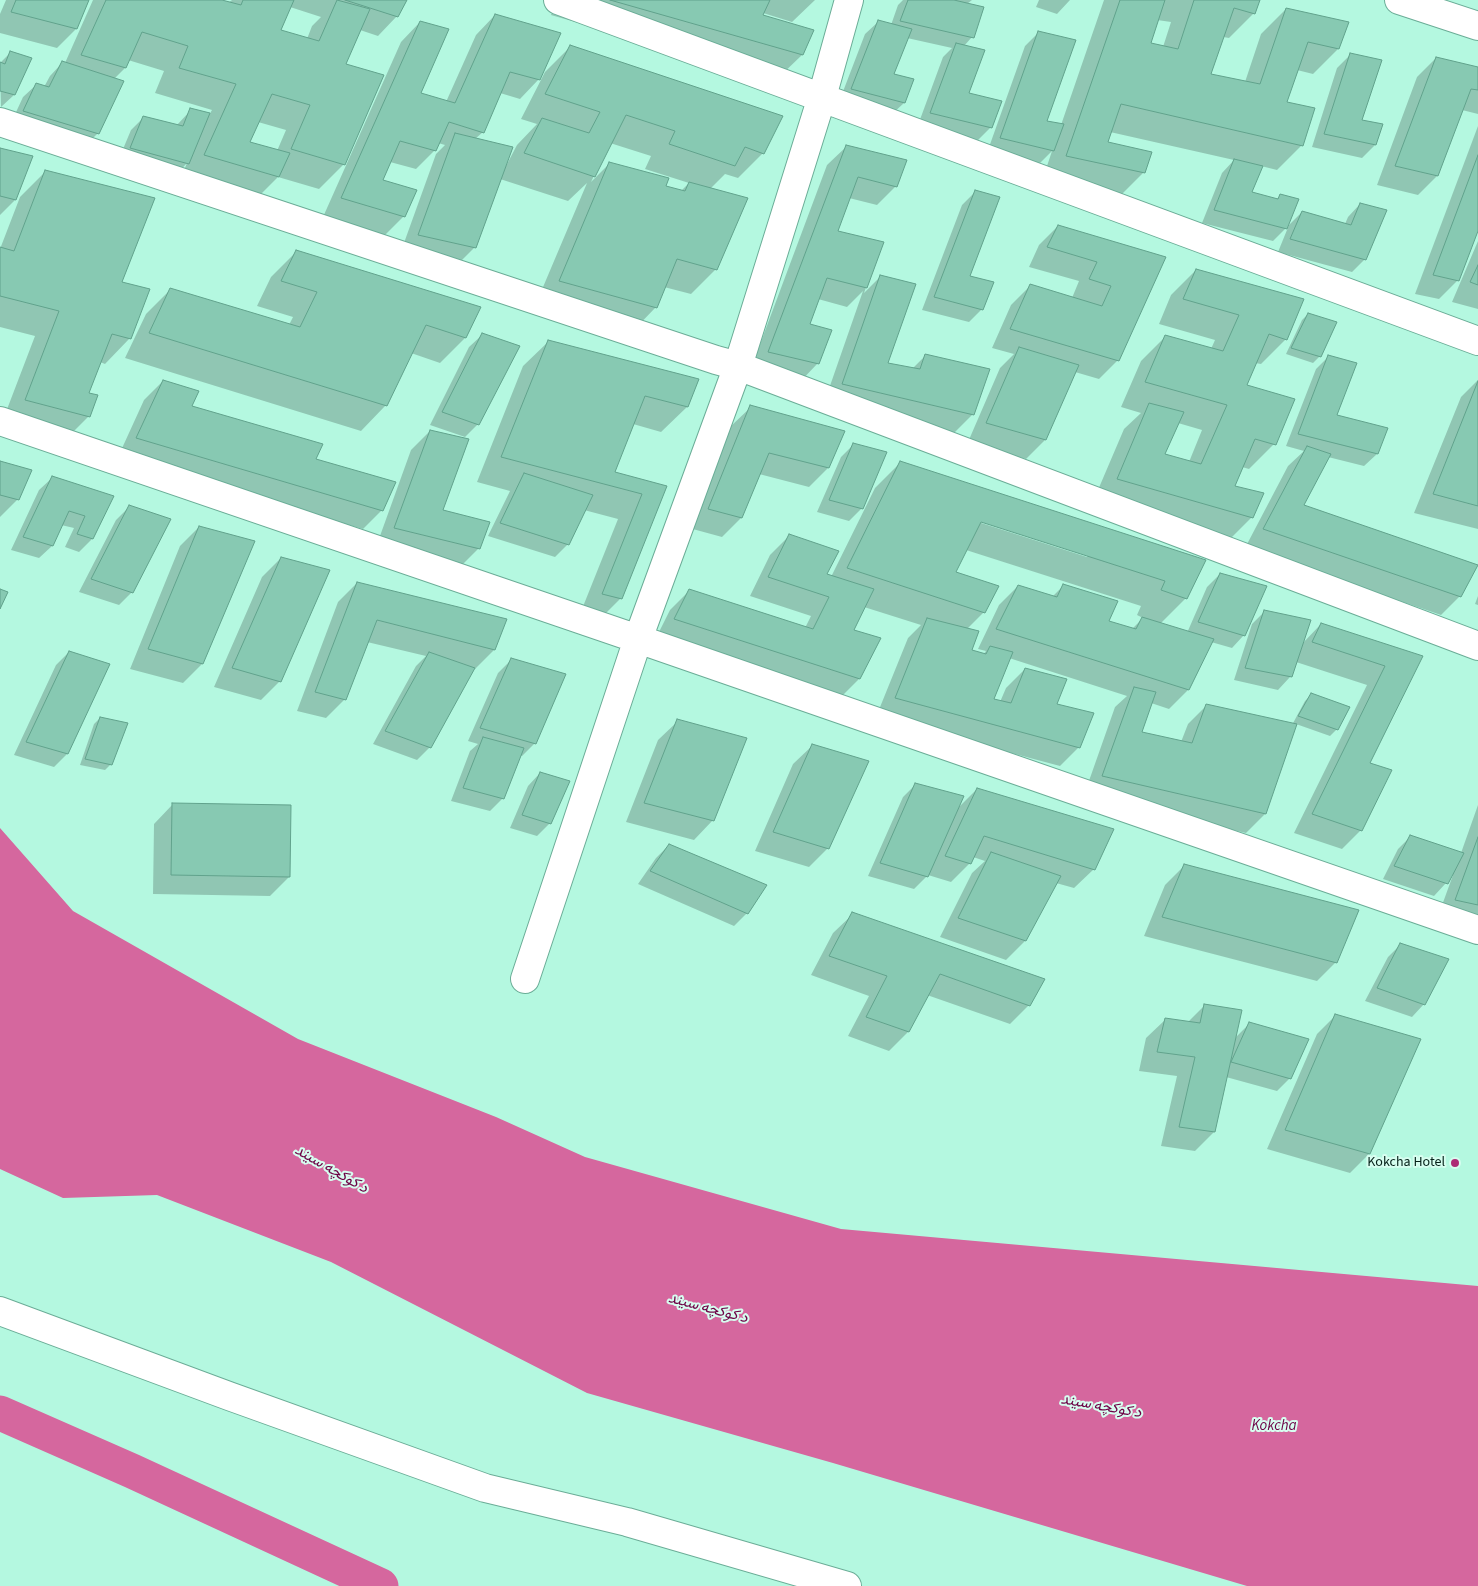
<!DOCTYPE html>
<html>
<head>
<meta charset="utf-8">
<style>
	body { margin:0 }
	canvas { display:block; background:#b4f8e0 }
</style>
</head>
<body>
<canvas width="1478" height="1586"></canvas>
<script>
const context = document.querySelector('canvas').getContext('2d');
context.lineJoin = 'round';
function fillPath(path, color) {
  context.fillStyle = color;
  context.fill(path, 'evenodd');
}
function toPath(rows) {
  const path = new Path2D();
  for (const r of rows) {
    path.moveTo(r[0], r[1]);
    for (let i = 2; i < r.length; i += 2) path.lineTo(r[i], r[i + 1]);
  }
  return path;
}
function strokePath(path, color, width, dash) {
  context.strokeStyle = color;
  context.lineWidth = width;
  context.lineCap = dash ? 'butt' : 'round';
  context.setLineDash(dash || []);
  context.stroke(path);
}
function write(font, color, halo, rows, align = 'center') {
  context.font = font + ' "Source Sans 3",Vazirmatn,sans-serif';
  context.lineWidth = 4;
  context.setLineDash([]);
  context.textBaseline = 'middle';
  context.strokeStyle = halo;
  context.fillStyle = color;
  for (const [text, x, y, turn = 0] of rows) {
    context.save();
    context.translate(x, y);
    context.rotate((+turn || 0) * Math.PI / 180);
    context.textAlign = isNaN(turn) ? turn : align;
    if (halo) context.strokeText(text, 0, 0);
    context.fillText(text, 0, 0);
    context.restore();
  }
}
const water = toPath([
	[0,828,73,911,298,1039,496,1117,585,1157,841,1229,1478,1286,1478,1586,1247,1586,833,1463,587,1393,331,1262,157,1195,63,1198,0,1169]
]);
const shadow = toPath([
	[6,0,88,0,76,29,57,48,0,33,0,14],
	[93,0,217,0,228,3,232,0,405,0,397,16,378,36,360,30,344,65,344,164,319,189,278,177,253,202,180,180,187,163,175,176,118,161,131,130,144,117,176,126,191,110,209,115,212,110,155,93,164,71,128,60,125,68,114,79,98,133,85,146,11,123,23,97,36,85,44,87,50,76,62,63,65,63],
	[290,7,321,17,312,26,307,39,279,31],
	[258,122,286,130,277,151,249,143],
	[557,0,815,0,792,22,763,13,761,16,812,31,802,55,776,80,551,15],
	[903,0,972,0,967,4,972,37,964,46,968,94,991,127,978,140,918,125,943,57,952,48,907,38,892,74,904,103,891,115,839,102,865,34,878,22,891,25,898,5],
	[1039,0,1070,0,1057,14,1036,7],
	[1104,0,1259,0,1254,13,1229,38,1223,37,1210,75,1245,82,1261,34,1286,9,1338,49,1313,74,1297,70,1285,103,1302,145,1277,170,1261,166,1250,193,1276,200,1280,196,1286,228,1302,212,1345,224,1348,217,1360,204,1365,259,1352,272,1278,252,1289,225,1273,241,1202,223,1222,173,1234,160,1110,132,1106,143,1144,172,1118,198,1042,181,1052,151,1040,163,988,150,1025,46,1038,33,1045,121,1061,125],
	[1157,20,1171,22,1163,47,1149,44],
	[495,15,539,79,520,99,500,93,483,132,475,139,506,166,517,145,537,124,521,119,545,72,570,47,763,153,738,178,725,174,710,189,716,269,691,294,664,287,656,307,631,333,535,306,587,183,568,201,500,179,475,247,455,267,400,254,436,154,445,145,438,143,435,150,416,169,390,162,381,181,404,216,385,235,323,217,401,42,420,22,419,94,446,102,476,35],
	[610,143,651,156,645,169,689,183,681,191,664,187,610,163,591,182],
	[11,52,14,95,1,107,0,63],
	[1350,55,1360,121,1381,125,1375,145,1362,158,1312,147,1337,68],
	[1436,58,1478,68,1478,114,1462,110,1437,176,1418,195,1377,185,1417,77],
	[1478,126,1478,227,1458,280,1439,299,1415,294],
	[847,146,896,186,877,205,849,198,836,232,882,243,864,293,880,277,886,364,912,369,926,355,973,414,954,433,824,403,863,291,847,307,818,299,808,325,818,363,799,383,750,371,827,165],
	[0,149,15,200,0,215],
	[46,171,121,283,130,338,105,364,100,362,88,394,89,416,64,441,1,425,35,336,0,327,0,249,20,197],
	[975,192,968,276,982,309,969,322,922,310,962,205],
	[1058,226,1164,257,1118,360,1099,379,1075,372,1045,440,1026,459,968,442,1000,368,1014,354,992,348,1011,305,1030,286,1072,298,1079,281,1029,267,1039,245],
	[1478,241,1478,309,1452,302],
	[296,252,465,338,440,363,411,353,386,405,361,431,125,358,146,314,171,289,289,325,293,317,257,306,271,277],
	[1196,270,1286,339,1261,364,1255,363,1245,386,1274,444,1249,469,1242,467,1234,487,1252,517,1227,542,1092,504,1124,429,1141,413,1121,407,1141,361,1166,336,1211,349,1215,340,1159,324,1171,295],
	[1178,423,1202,430,1189,462,1164,455],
	[1308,314,1320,356,1313,363,1286,354,1302,320],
	[482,335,478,424,465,437,430,425,469,347],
	[549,341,687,407,661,432,633,424,613,473,666,486,621,598,596,623,578,619,618,519,584,510,568,544,555,557,488,536,510,491,477,482,523,366],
	[1329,356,1335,416,1377,454,1364,466,1328,457,1302,505,1460,596,1441,615,1245,548,1288,466,1304,451,1286,446,1316,369],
	[1478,380,1478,529,1414,513,1461,397],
	[163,381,190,407,315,459,382,510,363,529,118,457,144,400],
	[751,407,828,468,809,487,759,474,741,518,722,537,689,528,731,426],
	[430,431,441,511,479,548,460,567,376,547,411,450],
	[854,444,862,508,849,521,817,512,841,457],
	[0,462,18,499,0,517],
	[900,463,1204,561,1186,598,1160,624,1187,633,1207,587,1220,574,1244,635,1232,648,1211,642,1188,690,1169,709,1151,703,1141,733,1181,742,1188,724,1207,705,1292,725,1305,701,1311,695,1337,729,1330,736,1296,724,1265,814,1246,833,1084,795,1115,707,1127,696,1009,658,993,699,1000,702,1006,688,1025,669,1056,705,1079,747,1060,766,876,717,908,638,921,625,864,607,852,630,859,679,840,698,656,638,670,610,689,591,805,628,811,616,750,596,770,555,789,536,825,575,831,577,875,488],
	[976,519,1088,555,1087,557,975,521],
	[966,550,1141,606,1137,615,1143,618,1132,629,1107,621,1064,585,1052,597,1018,586,999,605,978,649,986,651,983,655,970,651,967,629,984,612,955,573],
	[52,478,112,496,92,539,79,552,65,547,74,528,61,525,52,546,39,558,11,550,39,490],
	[129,507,132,592,119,605,79,592,116,520],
	[199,527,202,664,183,683,130,669,180,546],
	[281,558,280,681,261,700,214,687,262,577],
	[357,583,494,650,475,669,473,668,430,747,417,760,373,744,416,666,426,656,367,642,345,699,326,718,297,711,338,602],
	[1478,596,1478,605,1475,604],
	[1265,611,1302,644,1321,624,1421,657,1369,764,1361,830,1342,849,1294,833,1367,685,1296,662,1290,677,1278,690,1234,680,1252,624],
	[69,652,108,664,67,754,54,767,14,755,56,665],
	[511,660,535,743,522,756,519,755,503,798,490,811,451,801,470,751,478,744,468,741,498,673],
	[100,718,111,764,105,770,80,765,94,724],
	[678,721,713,820,694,840,626,822,658,740],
	[813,745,828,848,809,867,755,851,793,764],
	[540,773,550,823,537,836,510,828,528,786],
	[916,784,957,809,977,789,1094,869,1074,888,1056,883,1025,941,1006,960,940,937,972,873,985,861,973,857,970,863,951,882,928,875,914,889,868,876,903,797],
	[173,804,289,877,270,896,153,894,154,824],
	[1478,805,1478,929,1437,919,1453,875,1451,874,1446,883,1434,896,1383,879,1398,849,1411,836,1461,853],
	[669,845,747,913,734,926,638,884,656,858],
	[1184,866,1336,962,1317,981,1144,936,1165,885],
	[853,914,1029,1005,1010,1024,927,995,908,1032,889,1051,848,1036,869,996,811,975,833,933],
	[1401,944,1424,1004,1412,1017,1365,1001,1388,957],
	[1205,1005,1235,1038,1250,1023,1290,1078,1277,1091,1226,1077,1214,1132,1195,1151,1161,1146,1177,1076,1139,1071,1146,1038,1166,1019,1188,1022],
	[1336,1015,1369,1154,1350,1173,1267,1149,1317,1034]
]);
const canal = toPath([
	[0,1413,132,1471,381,1586]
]);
const building = toPath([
	[16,0,89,0,77,29,11,12,16,0],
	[106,0,222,0,241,5,243,0,294,0,281,30,319,41,337,0,370,9,346,64,384,75,345,165,291,149,310,105,272,94,250,142,290,153,279,177,204,155,236,84,179,68,188,46,142,32,126,68,81,55,106,0],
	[345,0,407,0,398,17,345,0],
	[610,0,770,0,763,15,814,30,803,55,610,0],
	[908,0,954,0,984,7,974,38,900,21,908,0],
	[1120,0,1165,0,1151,43,1178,49,1194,0,1260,0,1255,14,1234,8,1211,74,1260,84,1286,8,1349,22,1339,49,1308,42,1287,102,1315,108,1303,146,1121,104,1108,142,1152,152,1145,173,1066,156,1120,0],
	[495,14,561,33,540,80,510,72,484,133,449,122,436,151,400,141,383,180,417,190,405,217,341,198,420,21,449,29,421,93,455,103,495,14],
	[878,20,912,29,894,74,914,79,905,103,851,89,878,20],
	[1038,31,1076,40,1047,121,1064,124,1054,151,1000,138,1038,31],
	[956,43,985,50,969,93,1002,101,992,128,930,113,956,43],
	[570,45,783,116,764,154,745,147,735,166,669,144,675,131,626,115,595,177,524,153,542,118,589,133,600,112,545,94,570,45],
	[10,51,32,58,15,95,0,91,0,62,5,64,10,51],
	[1350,53,1382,60,1362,120,1383,124,1376,145,1324,134,1350,53],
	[1436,57,1478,67,1478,90,1471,89,1438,176,1395,166,1436,57],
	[62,61,124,81,99,134,23,111,36,83,49,87,62,61],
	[190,108,210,113,189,164,130,148,143,116,183,126,190,108],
	[455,133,513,147,476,248,418,235,455,133],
	[846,145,907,160,897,187,858,177,838,231,884,242,867,288,827,278,810,324,832,330,819,364,768,352,846,145],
	[0,148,33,156,16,200,0,196,0,148],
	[1478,155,1478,231,1459,281,1433,275,1478,155],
	[1234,159,1263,166,1252,192,1278,199,1280,194,1299,199,1287,229,1214,210,1234,159],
	[609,162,669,178,666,186,685,191,689,182,748,198,717,270,677,259,657,308,559,281,609,162],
	[45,170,155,198,122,282,150,289,131,339,112,334,89,393,98,395,90,417,25,400,59,311,0,296,0,247,14,251,45,170],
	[975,190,1000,197,970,276,994,282,983,310,934,297,975,190],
	[1360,203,1387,210,1366,260,1290,239,1302,211,1351,225,1360,203],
	[1058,225,1166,257,1119,361,1010,329,1030,284,1102,306,1111,286,1089,279,1097,262,1047,247,1058,225],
	[296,250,481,307,466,338,426,325,387,406,149,333,170,288,300,327,317,292,281,281,296,250],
	[1478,265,1478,285,1470,282,1478,265],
	[1196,269,1304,299,1287,340,1269,334,1247,385,1295,399,1276,445,1255,439,1235,486,1264,493,1253,518,1117,479,1149,403,1184,412,1165,454,1201,464,1227,405,1145,382,1165,335,1223,351,1239,315,1183,299,1196,269],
	[880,275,916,284,888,363,920,369,925,354,990,369,974,415,842,384,880,275],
	[1308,313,1337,322,1321,357,1291,348,1308,313],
	[482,333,520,346,479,425,442,412,482,333],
	[548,340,699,379,688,407,645,396,615,472,667,486,622,599,602,594,642,494,501,457,548,340],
	[1019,347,1079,365,1046,440,986,423,1019,347],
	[1328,355,1357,363,1337,415,1388,428,1378,454,1298,434,1328,355],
	[163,380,199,391,192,406,323,444,316,459,396,482,383,511,136,438,163,380],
	[1478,381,1478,506,1433,494,1478,381],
	[750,405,845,431,829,468,769,453,742,518,708,509,750,405],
	[430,430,469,439,443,510,490,522,480,549,394,528,430,430],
	[853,443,887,452,863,509,829,500,853,443],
	[1307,446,1331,454,1304,505,1478,565,1461,597,1263,529,1307,446],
	[0,461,32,470,19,500,0,495,0,461],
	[900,461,1206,560,1187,599,1161,590,1165,581,981,522,956,572,999,586,985,613,847,568,900,461],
	[524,473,593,495,569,545,500,523,524,473],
	[52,476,114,496,93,539,77,534,85,516,69,511,53,546,23,537,52,476],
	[129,505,171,519,133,593,91,579,129,505],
	[199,526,255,541,203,664,148,649,199,526],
	[789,534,839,551,827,574,874,589,854,630,881,638,860,679,674,619,689,589,813,629,829,597,768,577,789,534],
	[281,557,330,570,281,682,232,668,281,557],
	[1220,573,1267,586,1245,636,1198,622,1220,573],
	[357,582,507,619,495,650,377,620,346,700,315,692,357,582],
	[1063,584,1118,601,1109,621,1136,629,1142,617,1214,639,1189,690,996,629,1018,585,1057,597,1063,584],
	[0,589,8,592,0,609,0,589],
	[1264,610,1311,620,1292,677,1245,668,1264,610],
	[927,618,979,631,972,650,986,654,990,646,1013,652,994,699,1011,703,1025,668,1067,679,1057,704,1094,713,1080,748,895,698,927,618],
	[1321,623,1423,656,1370,763,1392,770,1362,831,1312,814,1385,666,1312,642,1321,623],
	[69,651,110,664,68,754,26,742,69,651],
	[429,652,475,668,431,748,385,731,429,652],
	[511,658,566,674,536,744,480,728,511,658],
	[1134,687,1156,692,1142,732,1192,743,1206,704,1297,724,1266,814,1102,776,1134,687],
	[1311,693,1350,707,1338,730,1298,716,1311,693],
	[100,717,128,723,112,765,85,759,100,717],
	[677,719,747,738,714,821,644,803,677,719],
	[483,737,524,748,504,799,463,788,483,737],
	[812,744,869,761,829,849,773,832,812,744],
	[540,772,570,781,551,824,522,815,540,772],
	[915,783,964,796,928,877,880,863,915,783],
	[977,788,1114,829,1095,870,984,836,971,864,945,856,977,788],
	[172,803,291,805,290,877,171,875,172,803],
	[1410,835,1464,853,1448,884,1394,866,1410,835],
	[1478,837,1478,905,1455,900,1478,837],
	[669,844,767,885,748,914,650,871,669,844],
	[991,852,1061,876,1026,941,958,918,991,852],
	[1184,864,1359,910,1337,963,1162,917,1184,864],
	[852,912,1045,979,1030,1006,940,974,909,1032,866,1017,887,976,829,956,852,912],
	[1400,943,1449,959,1425,1005,1377,988,1400,943],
	[1204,1004,1242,1010,1215,1132,1179,1127,1195,1057,1157,1052,1165,1018,1200,1023,1204,1004],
	[1335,1014,1421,1039,1370,1154,1285,1130,1335,1014],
	[1249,1022,1309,1039,1291,1079,1231,1062,1249,1022]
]);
const minor = toPath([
	[558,0,1478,341],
	[1399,0,1478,26],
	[0,122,716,360,738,366,1478,646],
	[0,421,638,639,1478,930],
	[525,979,638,639,738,366,822,97,849,0]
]);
const tertiary = toPath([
	[0,1311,229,1396,485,1488,627,1522,847,1586]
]);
const markers = [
	[1455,1163,5,"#ad2a75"]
];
const poiNames = [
	["Kokcha Hotel",1445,1163]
];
const waterNames = [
	["د کوکچه سیند",331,1170,30],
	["د کوکچه سیند",708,1309,15],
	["د کوکچه سیند",1101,1407,10],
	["Kokcha",1274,1427]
];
fillPath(water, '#d5679e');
fillPath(shadow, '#0003');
strokePath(canal, '#d5679e', 35);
fillPath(building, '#87c9b2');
strokePath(building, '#61a28c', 1);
strokePath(minor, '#6bad97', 30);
strokePath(tertiary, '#6bad97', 30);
strokePath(minor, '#fff', 28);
strokePath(tertiary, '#fff', 28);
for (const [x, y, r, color] of markers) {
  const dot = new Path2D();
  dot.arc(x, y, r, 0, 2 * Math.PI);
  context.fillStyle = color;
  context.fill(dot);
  strokePath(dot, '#d7fef0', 2);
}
write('14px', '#052119', '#d7fef0', poiNames, 'right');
write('italic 15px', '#6d0245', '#d7fef0', waterNames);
</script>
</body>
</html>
